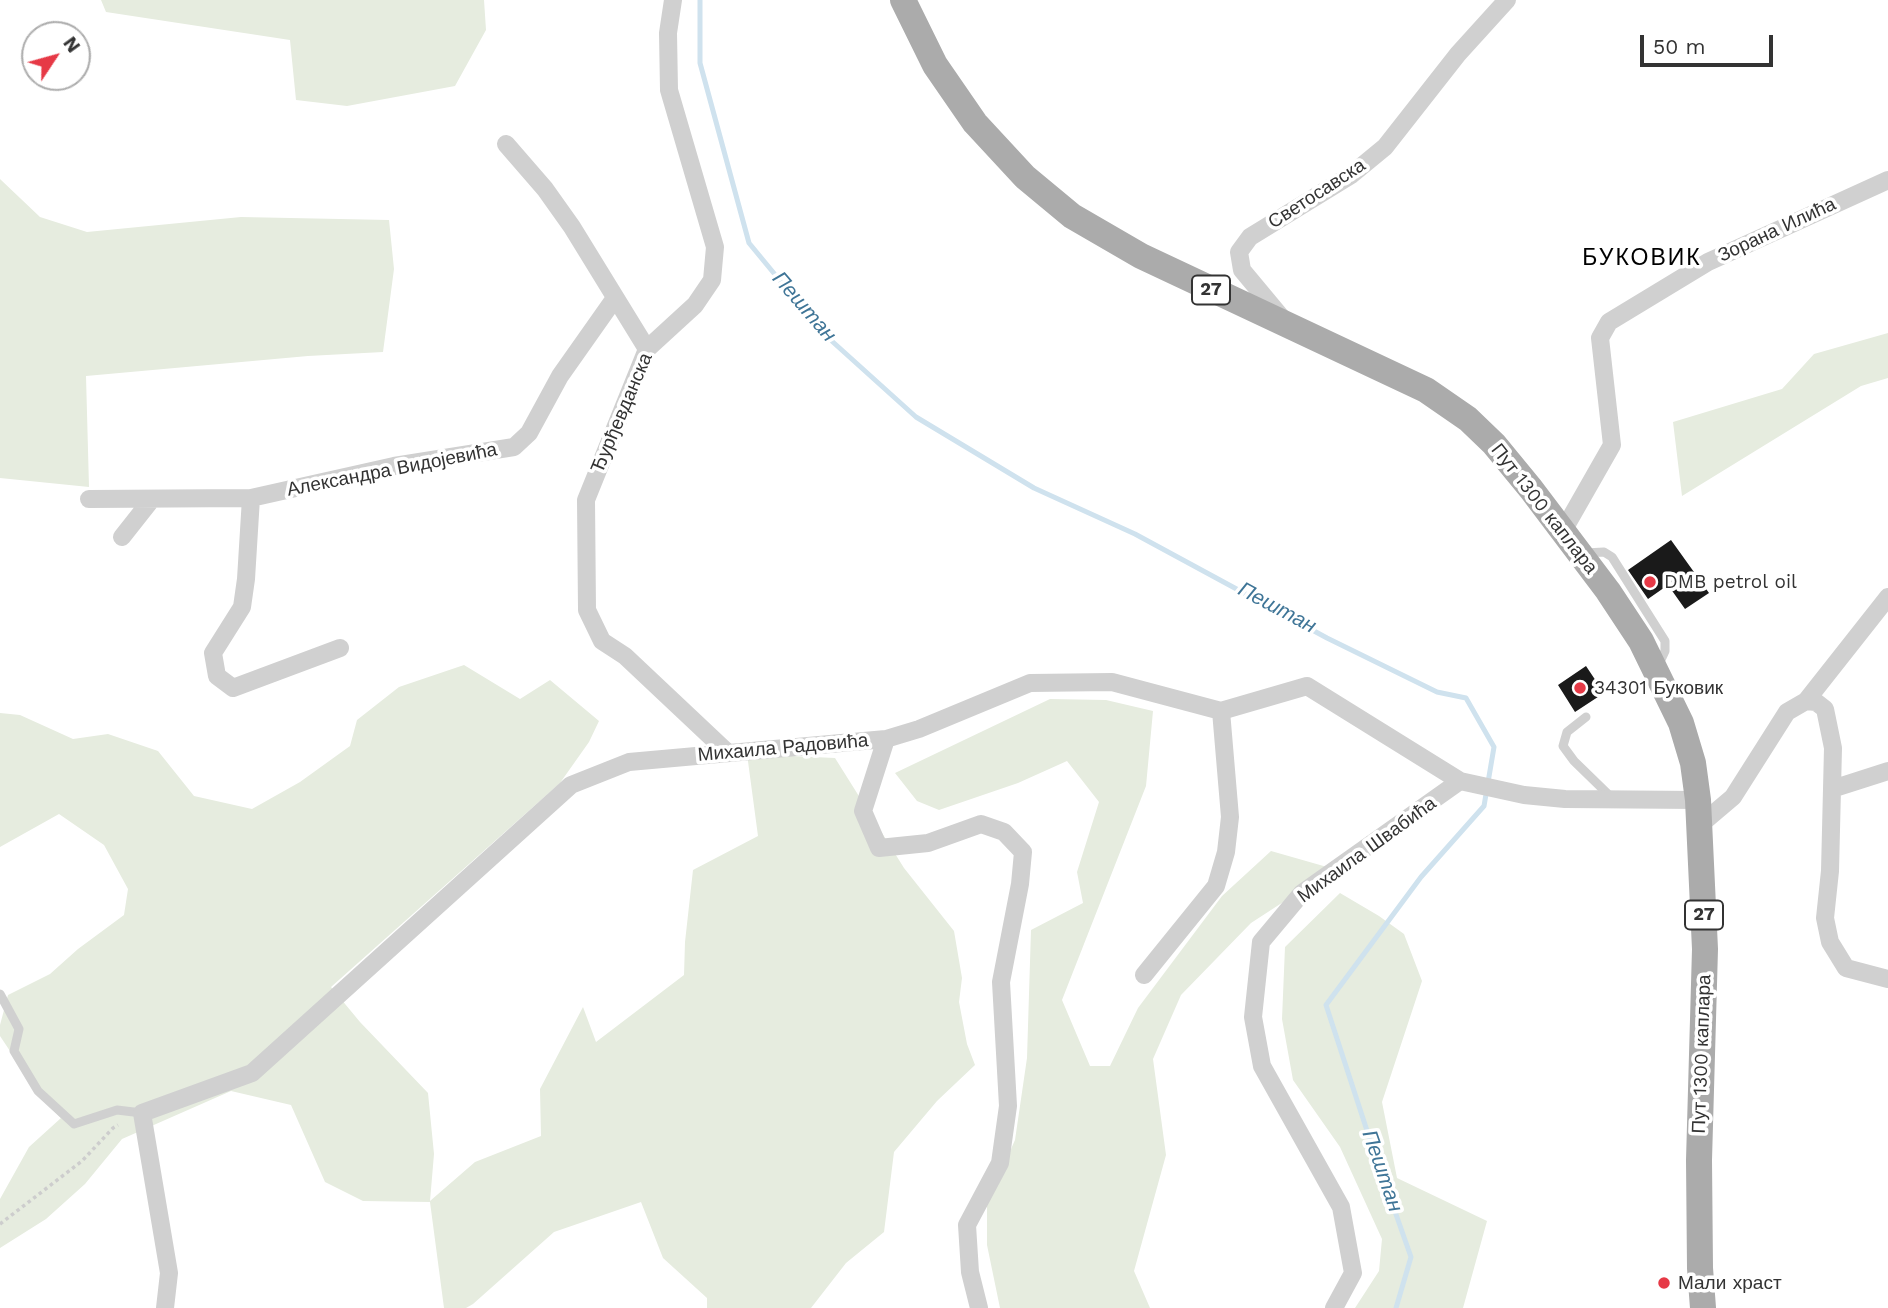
<!DOCTYPE html>
<html>
<head>
<meta charset="utf-8">
<style>
	body { margin:0 }
	#map { position:relative; width:1888px; height:1308px; overflow:hidden; background:#fff; font-family:"Work Sans",sans-serif }
	canvas { display:block }
	.north { position:absolute; left:21px; top:21px; width:70px; height:70px; box-sizing:border-box; background:#fff; border:2px solid #adadad; border-radius:50%; rotate:54deg; font-size:19px; font-weight:700; line-height:28px; text-align:center; color:#333 }
	.north::after { content:''; display:block; margin:auto; width:24px; height:32px; background:#e63946; clip-path:polygon(50% 0,100% 100%,50% 72%,0 100%) }
	.scale { position:absolute; left:1640px; top:35px; width:133px; height:32px; box-sizing:border-box; border:4px solid #333; border-top:0; padding-left:9px; font-size:21px; line-height:24px; white-space:nowrap; color:#333; -webkit-text-stroke:5px #fff; paint-order:stroke }
</style>
</head>
<body>
<div id="map">
<canvas width="1888" height="1308"></canvas>
<div class="north">N</div>
<div class="scale">50 m</div>
</div>
<script>
const context = document.querySelector('canvas').getContext('2d');
context.lineJoin = 'round';
function fillPath(path, color) {
  context.fillStyle = color;
  context.fill(path, 'evenodd');
}
function toPath(rows) {
  const path = new Path2D();
  for (const r of rows) {
    path.moveTo(r[0], r[1]);
    for (let i = 2; i < r.length; i += 2) path.lineTo(r[i], r[i + 1]);
  }
  return path;
}
function strokePath(path, color, width, dash) {
  context.strokeStyle = color;
  context.lineWidth = width;
  context.lineCap = dash ? 'butt' : 'round';
  context.setLineDash(dash || []);
  context.stroke(path);
}
function write(font, color, halo, rows, align = 'center') {
  context.font = font + ' "Work Sans",sans-serif';
  context.lineWidth = 7;
  context.setLineDash([]);
  context.textBaseline = 'middle';
  context.strokeStyle = halo;
  context.fillStyle = color;
  for (const [text, x, y, turn = 0] of rows) {
    context.save();
    context.translate(x, y);
    context.rotate((+turn || 0) * Math.PI / 180);
    context.textAlign = isNaN(turn) ? turn : align;
    if (halo) context.strokeText(text, 0, 0);
    context.fillText(text, 0, 0);
    context.restore();
  }
}
const green = toPath([
	[101,0,484,0,486,30,455,86,347,106,296,100,290,40,106,12],
	[0,179,40,217,87,232,241,217,389,220,394,269,383,352,308,356,86,376,89,487,0,478],
	[1888,333,1888,378,1861,386,1682,496,1673,422,1782,389,1814,354],
	[464,665,520,699,550,680,599,721,589,742,560,783,331,987,360,1022,428,1093,434,1154,430,1201,475,1162,541,1136,540,1089,583,1007,596,1042,684,975,685,942,693,870,758,836,747,754,835,758,904,868,954,931,962,978,959,1002,967,1044,975,1065,937,1101,894,1152,884,1232,846,1263,811,1308,707,1308,707,1298,663,1258,641,1202,554,1232,473,1304,466,1308,444,1308,430,1202,363,1201,325,1182,291,1105,231,1091,122,1139,85,1184,46,1219,0,1248,0,1199,29,1147,61,1118,42,1099,0,1036,0,1025,8,995,50,974,78,949,124,915,128,889,104,845,59,814,0,847,0,713,20,715,73,739,108,734,158,751,194,796,252,809,300,782,350,746,357,720,399,687],
	[1050,699,1106,700,1153,711,1146,786,1062,1000,1090,1066,1110,1066,1138,1008,1222,896,1271,851,1334,869,1251,923,1181,995,1153,1059,1166,1155,1134,1271,1150,1308,1000,1308,987,1245,987,1203,1015,1140,1027,1058,1031,930,1083,903,1077,872,1099,802,1067,761,1018,783,939,810,917,801,895,773],
	[1340,893,1379,916,1404,934,1422,981,1382,1102,1397,1178,1487,1221,1463,1308,1355,1308,1379,1271,1382,1239,1340,1147,1293,1080,1282,1019,1285,947]
]);
const stream = toPath([
	[700,0,700,63,749,243,824,334,916,417,1034,488,1135,534,1327,638,1437,692,1466,698,1494,747,1484,806,1421,877,1326,1005,1373,1149,1411,1257,1396,1308]
]);
const building = toPath([
	[1671,540,1709,593,1685,609,1668,585,1648,599,1628,570],
	[1586,666,1604,693,1575,712,1558,685]
]);
const path = toPath([
	[0,1224,82,1161,113,1128,118,1125]
]);
const lane = toPath([
	[1585,553,1604,552,1612,557,1665,641,1665,651,1658,666],
	[1586,717,1567,732,1563,746,1574,761,1612,798],
	[0,994,19,1029,14,1051,38,1091,74,1124,117,1110,142,1113]
]);
const street = toPath([
	[673,0,668,33,669,90,715,247,712,280,695,305,647,349,586,500,587,610,602,641,625,656,728,753],
	[506,144,545,189,572,227,647,349],
	[1282,318,1242,270,1239,252,1250,237,1351,175,1385,147,1458,54,1507,0],
	[251,498,246,579,242,607,213,653,217,676,233,688,340,648],
	[89,499,251,498,394,466,514,447,529,433,560,376,615,298],
	[1563,531,1612,445,1600,338,1609,322,1708,262,1888,180],
	[122,537,152,499],
	[1806,701,1888,597],
	[886,739,863,811,879,848,928,843,981,824,1004,832,1023,852,1020,884,1001,982,1008,1106,1000,1163,967,1225,970,1272,979,1308],
	[1832,789,1888,771],
	[1700,825,1733,797,1787,712,1806,701,1816,702,1825,709,1833,748,1830,871,1825,918,1830,942,1846,968,1888,979],
	[1144,975,1216,886,1226,852,1230,817,1221,711],
	[165,1308,169,1273,142,1113,252,1073,571,785,629,762,886,739,919,729,1030,683,1112,682,1221,711,1307,686,1460,781,1524,795,1565,799,1698,800],
	[1334,1308,1353,1273,1341,1207,1262,1066,1253,1017,1261,942,1302,893,1460,781]
]);
const primary = toPath([
	[903,0,935,65,975,123,1025,177,1072,216,1141,256,1426,390,1468,419,1494,444,1531,489,1608,591,1641,641,1681,723,1693,763,1698,800,1705,949,1699,1160,1700,1268,1703,1308]
]);
const markers = [
	[1650,582,7,"#e63946"],
	[1580,688,7,"#e63946"],
	[1664,1283,7,"#e63946"]
];
const shields = [
	[1211,290,38],
	[1704,915,38]
];
const shieldNames = [
	["27",1211,290],
	["27",1704,915]
];
const streetNames = [
	["Светосавска",1317,194,-33],
	["Зорана Илића",1777,230,-25],
	["Ђурђевданска",622,413,-67],
	["Александра Видојевића",392,470,-11],
	["Пут 1300 каплара",1544,509,52],
	["Михаила Радовића",783,748,-5],
	["Михаила Швабића",1367,850,-36],
	["Пут 1300 каплара",1702,1054,-88]
];
const poiNames = [
	["DMB petrol oil",1664,582],
	["34301 Буковик",1594,688],
	["Мали храст",1678,1283]
];
const waterNames = [
	["Пештан",804,307,49],
	["Пештан",1277,608,28],
	["Пештан",1382,1171,71]
];
const quarterNames = [
	["БУКОВИК",1642,258]
];
fillPath(green, '#e6ecdf');
strokePath(stream, '#cfe2ee', 5);
fillPath(building, '#1a1a1a');
strokePath(path, '#cdcdcd', 3.5, [3.5, 3.5]);
strokePath(lane, '#d0d0d0', 9);
strokePath(street, '#d0d0d0', 18);
strokePath(primary, '#ababab', 26);
for (const [x, y, r, color] of markers) {
  const dot = new Path2D();
  dot.arc(x, y, r, 0, 2 * Math.PI);
  context.fillStyle = color;
  context.fill(dot);
  strokePath(dot, '#fff', 2.5);
}
for (const [x, y, w] of shields) {
  const box = new Path2D();
  box.roundRect(x - w / 2, y - 14.5, w, 29, 5);
  context.fillStyle = '#fff';
  context.fill(box);
  strokePath(box, '#333', 2);
}
write('bold 18px', '#333', null, shieldNames);
write('19px', '#333', '#fff', streetNames);
write('19px', '#333', '#fff', poiNames, 'left');
write('italic 21px', '#3f7597', '#fff', waterNames);
context.letterSpacing = '2px';
write('23px', '#000', '#fff', quarterNames);
context.letterSpacing = '0px';
</script>
</body>
</html>
